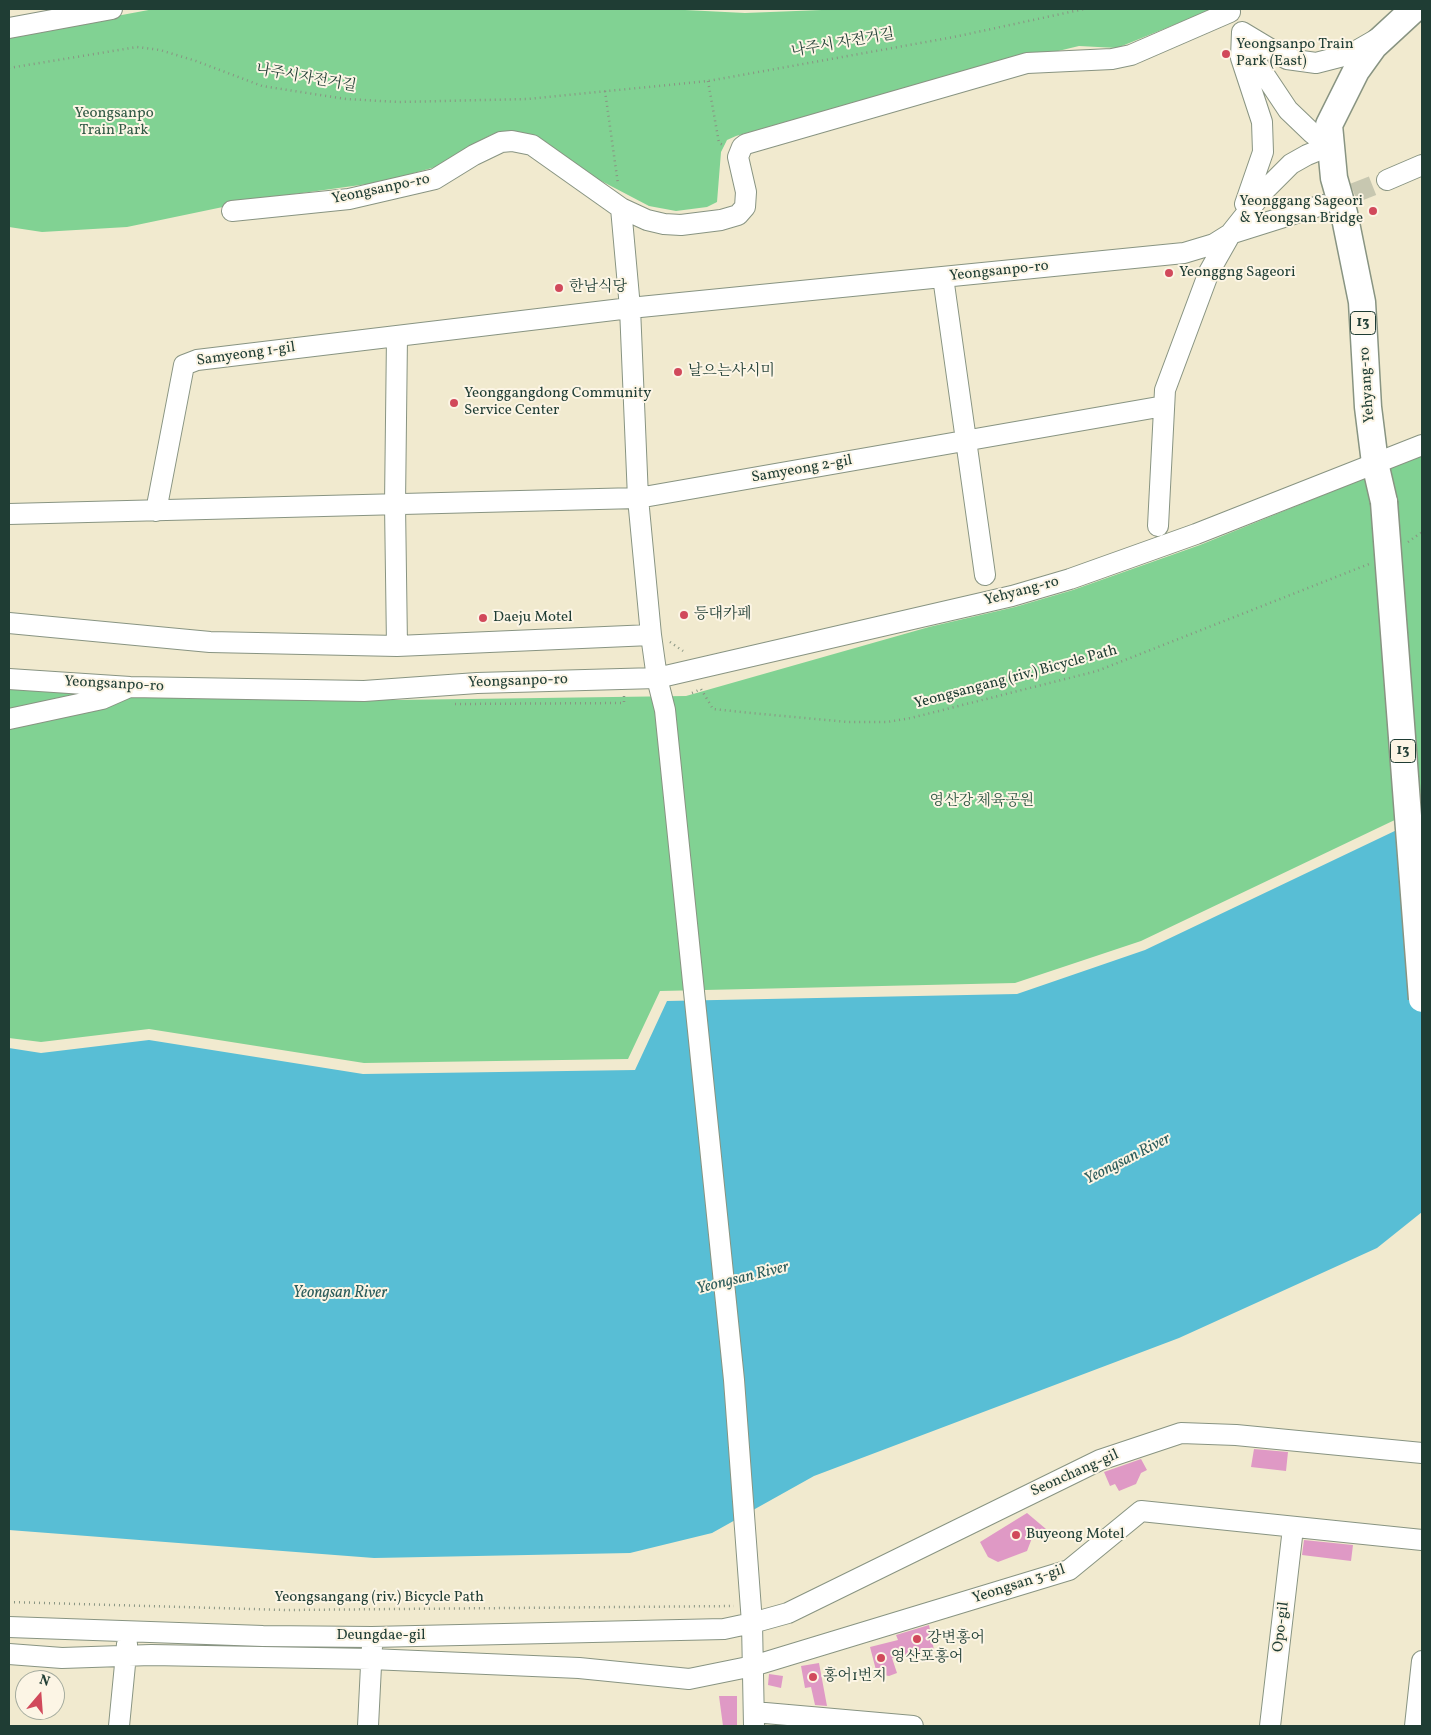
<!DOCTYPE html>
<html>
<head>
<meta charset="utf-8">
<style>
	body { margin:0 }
	#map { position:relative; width:1431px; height:1735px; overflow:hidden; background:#f1eacf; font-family:Vollkorn,serif }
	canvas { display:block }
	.frame { position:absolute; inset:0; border:10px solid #1f3d34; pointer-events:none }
	.north { position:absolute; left:15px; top:1670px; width:50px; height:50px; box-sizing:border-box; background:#fcf5e5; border:1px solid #a4ab9e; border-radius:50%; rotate:18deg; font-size:14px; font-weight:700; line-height:20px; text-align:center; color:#1f3d34 }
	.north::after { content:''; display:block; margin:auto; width:18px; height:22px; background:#d1495b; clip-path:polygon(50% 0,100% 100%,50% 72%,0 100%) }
</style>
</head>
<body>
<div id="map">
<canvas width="1431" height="1735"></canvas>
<div class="frame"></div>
<div class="north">N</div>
</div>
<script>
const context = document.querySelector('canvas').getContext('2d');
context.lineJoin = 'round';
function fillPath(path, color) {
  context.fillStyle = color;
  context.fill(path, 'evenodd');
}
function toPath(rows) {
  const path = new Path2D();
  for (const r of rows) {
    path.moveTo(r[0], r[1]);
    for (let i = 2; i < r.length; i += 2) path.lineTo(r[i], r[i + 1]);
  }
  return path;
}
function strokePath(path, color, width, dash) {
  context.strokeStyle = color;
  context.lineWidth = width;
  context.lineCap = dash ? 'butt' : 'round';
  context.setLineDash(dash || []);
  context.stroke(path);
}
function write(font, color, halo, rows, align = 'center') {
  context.font = font + ' Vollkorn,"Noto Serif KR",serif';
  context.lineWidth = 4;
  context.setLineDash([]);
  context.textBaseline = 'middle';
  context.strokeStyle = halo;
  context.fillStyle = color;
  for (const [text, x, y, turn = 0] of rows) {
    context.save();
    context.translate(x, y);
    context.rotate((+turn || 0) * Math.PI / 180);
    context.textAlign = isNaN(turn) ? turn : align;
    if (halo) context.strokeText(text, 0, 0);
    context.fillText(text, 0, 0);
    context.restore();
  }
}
const green = toPath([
	[154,9,665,9,745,13,847,9,1213,9,1117,48,1079,46,916,85,736,136,727,140,721,152,717,202,707,207,676,211,649,206,508,132,491,135,471,145,446,164,382,182,266,198,127,227,42,232,9,227,9,36],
	[1422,455,1422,807,1141,941,1015,983,660,991,628,1059,364,1063,149,1029,41,1042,9,1038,9,688,394,700,686,696,929,627,1015,607,1073,590,1200,545]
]);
const water = toPath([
	[1422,818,1422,1212,1377,1248,1179,1338,814,1476,712,1533,630,1553,374,1558,9,1530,9,1048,41,1053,149,1040,363,1074,635,1070,667,1001,1017,994,1145,950]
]);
const building = toPath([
	[1254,1449,1288,1452,1286,1471,1251,1467],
	[1141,1459,1147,1470,1141,1473,1136,1484,1119,1491,1115,1484,1110,1486,1104,1472],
	[1027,1513,1046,1529,1032,1538,1027,1551,998,1562,988,1557,980,1542],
	[1304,1540,1353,1545,1351,1561,1302,1555],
	[929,1625,934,1650,892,1658,897,1673,889,1676,877,1674,870,1647,898,1640,896,1635],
	[819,1663,827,1706,815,1705,811,1687,805,1688,801,1666],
	[769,1674,783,1676,781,1688,768,1685],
	[719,1696,737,1696,737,1726,723,1726]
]);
const minorTunnel = toPath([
	[1326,204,1387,180]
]);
const path = toPath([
	[9,68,137,47,160,50,196,61,262,86,346,99,399,102,528,99,708,81,954,37,1084,9],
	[708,81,719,143,723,145],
	[605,91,618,184],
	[1408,542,1422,532],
	[670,642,683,651],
	[692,693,701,689,713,709,751,713,848,722,887,722,911,718,1097,671,1369,564],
	[455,704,624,703,624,695],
	[9,1602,286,1610,734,1606]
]);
const minor = toPath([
	[9,28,112,9],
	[1247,44,1252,56,1288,110,1312,133,1329,146],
	[1387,180,1422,165],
	[1245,204,1263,152,1262,122,1241,58,1242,32,1287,59,1316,63,1351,54,1377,39],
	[621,208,630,308,638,498,651,635,657,678,665,710,734,1380,752,1623,754,1726],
	[232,211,349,199,435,179,474,155,501,142,512,141,532,145,621,208,647,220,664,224,681,225,721,220,738,215,745,207,746,192,738,157,742,147,746,144,1027,63,1112,59,1131,55,1230,12],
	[1230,234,1322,205],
	[943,277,985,575],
	[156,511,184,365,197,360,630,308,1184,253,1214,244,1230,234,1265,190,1291,164,1307,155,1329,146],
	[9,514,638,498,1164,406],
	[1158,526,1165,390,1209,272,1230,235],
	[9,623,210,642,397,646,651,635],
	[397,646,395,504,397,336],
	[9,679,130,687,364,691,477,683,657,678,1012,596,1070,579,1196,534,1422,445],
	[9,719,102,699,127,688],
	[9,1627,263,1636,372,1637,724,1629,752,1623,788,1613,1100,1460,1181,1433,1236,1435,1422,1453],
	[9,1654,62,1658,151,1655,371,1659,579,1668,689,1679,753,1666,1069,1570,1141,1511,1422,1540],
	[754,1712,913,1726],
	[119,1726,127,1644],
	[368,1726,372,1646],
	[1270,1726,1293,1528],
	[1415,1726,1422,1661]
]);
const major = toPath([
	[1384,502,1375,463,1368,407,1362,302,1344,213,1334,178,1329,125,1356,71,1374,46,1414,9]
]);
const majorBridge = toPath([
	[1384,502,1422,999]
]);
const markers = [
	[1226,54,5,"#d1495b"],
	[1373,211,5,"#d1495b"],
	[1169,273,5,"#d1495b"],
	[559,288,5,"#d1495b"],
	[678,372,5,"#d1495b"],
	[454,403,5,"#d1495b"],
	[684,615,5,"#d1495b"],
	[483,618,5,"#d1495b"],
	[1016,1535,5,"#d1495b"],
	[917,1639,5,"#d1495b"],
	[881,1658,5,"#d1495b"],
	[813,1677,5,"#d1495b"]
];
const shields = [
	[1363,323,25],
	[1403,751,25]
];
const shieldNames = [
	["13",1363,323],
	["13",1403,751]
];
const streetNames = [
	["나주시 자전거길",843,44,-10],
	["나주시자전거길",306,79,10],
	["Yeongsanpo-ro",381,190,-12],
	["Yeongsanpo-ro",999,272,-6],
	["Samyeong 1-gil",246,355,-8],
	["Yehyang-ro",1368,385,-94],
	["Samyeong 2-gil",802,470,-10],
	["Yehyang-ro",1022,592,-15],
	["Yeongsangang (riv.) Bicycle Path",1016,678,-15],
	["Yeongsanpo-ro",518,682,-2],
	["Yeongsanpo-ro",114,685,3],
	["Seonchang-gil",1075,1474,-24],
	["Yeongsan 3-gil",1019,1585,-18],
	["Yeongsangang (riv.) Bicycle Path",379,1598],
	["Opo-gil",1282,1627,-83],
	["Deungdae-gil",381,1636]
];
const poiNames = [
	["Yeongsanpo Train",1236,45],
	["Park (East)",1236,62],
	["Yeonggang Sageori",1363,202,"right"],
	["& Yeongsan Bridge",1363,219,"right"],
	["Yeonggng Sageori",1179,273],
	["한남식당",569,288],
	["날으는사시미",688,372],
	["Yeonggangdong Community",464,394],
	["Service Center",464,411],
	["등대카페",694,615],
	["Daeju Motel",493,618],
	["Buyeong Motel",1026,1535],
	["강변홍어",927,1639],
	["영산포홍어",891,1658],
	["홍어1번지",823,1677]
];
const parkNames = [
	["Yeongsanpo",114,114],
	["Train Park",114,131],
	["영산강 체육공원",982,802]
];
const waterNames = [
	["Yeongsan River",1128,1160,-27],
	["Yeongsan River",743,1279,-14],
	["Yeongsan River",340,1294]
];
fillPath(green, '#81d293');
fillPath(water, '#58bed5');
fillPath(building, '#df99c5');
strokePath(minorTunnel, '#c7c7b0', 20, [20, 10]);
strokePath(minor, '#889482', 22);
strokePath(major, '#889482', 29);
strokePath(path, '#889482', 2.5, [1, 4]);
strokePath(minor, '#fff', 20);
strokePath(major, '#fff', 26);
strokePath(majorBridge, '#889482', 29, []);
strokePath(majorBridge, '#fff', 26);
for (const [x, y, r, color] of markers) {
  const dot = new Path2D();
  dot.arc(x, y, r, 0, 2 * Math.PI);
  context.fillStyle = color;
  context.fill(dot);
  strokePath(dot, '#fcf5e5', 2);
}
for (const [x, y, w] of shields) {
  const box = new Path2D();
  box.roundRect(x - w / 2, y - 11.5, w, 23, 4);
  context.fillStyle = '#fcf5e5';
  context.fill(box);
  strokePath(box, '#1f3d34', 1);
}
write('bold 14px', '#1f3d34', null, shieldNames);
write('15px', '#1f3d34', '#fcf5e5', streetNames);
write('15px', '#1f3d34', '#fcf5e5', poiNames, 'left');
write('15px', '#335b47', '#fcf5e5', parkNames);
write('italic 16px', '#2d5d5c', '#fcf5e5', waterNames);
</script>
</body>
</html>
